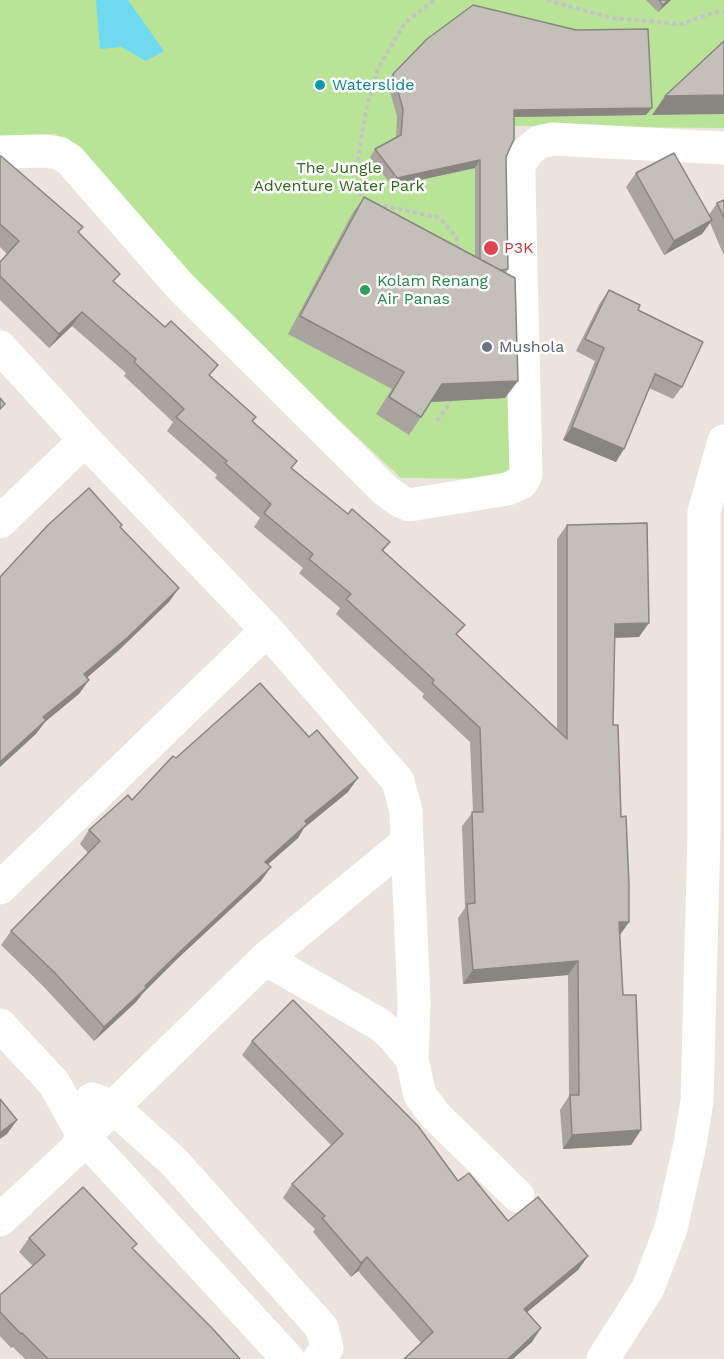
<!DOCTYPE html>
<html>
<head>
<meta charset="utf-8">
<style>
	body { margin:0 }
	canvas { display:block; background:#ece4dc }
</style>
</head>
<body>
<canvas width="724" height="1359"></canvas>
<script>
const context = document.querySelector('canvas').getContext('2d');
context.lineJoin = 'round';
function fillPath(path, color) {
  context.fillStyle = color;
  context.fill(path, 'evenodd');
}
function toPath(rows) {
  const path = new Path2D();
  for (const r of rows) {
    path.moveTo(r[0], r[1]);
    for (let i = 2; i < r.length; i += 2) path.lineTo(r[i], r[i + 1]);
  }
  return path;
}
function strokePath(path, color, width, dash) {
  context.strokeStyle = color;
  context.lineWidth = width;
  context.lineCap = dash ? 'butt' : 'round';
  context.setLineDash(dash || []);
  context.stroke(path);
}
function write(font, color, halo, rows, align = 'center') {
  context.font = font + ' "Work Sans",sans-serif';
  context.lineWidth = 5;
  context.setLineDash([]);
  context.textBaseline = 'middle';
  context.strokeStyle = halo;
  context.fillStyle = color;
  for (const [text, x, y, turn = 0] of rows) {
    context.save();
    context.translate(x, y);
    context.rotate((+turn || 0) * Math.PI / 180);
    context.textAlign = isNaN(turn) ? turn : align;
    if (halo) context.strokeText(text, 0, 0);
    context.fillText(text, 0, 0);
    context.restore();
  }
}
const green = toPath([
	[0,0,724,0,724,128,515,126,512,479,401,478,231,319,56,134,0,136]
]);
const water = toPath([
	[96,0,128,0,164,51,146,61,121,47,100,49]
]);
const path = toPath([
	[547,0,612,18,681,24,716,12,724,12],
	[365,203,354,184,366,110,378,68,405,23,434,0],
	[376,204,440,218,456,237,458,250],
	[437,421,450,403,451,398]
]);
const minor = toPath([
	[0,152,44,151,59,153,70,160,180,286,385,490,400,501,409,505,507,489,521,483,526,475,519,185,519,165,528,151,539,142,553,139,724,148],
	[0,347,85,440,267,630,398,781,406,811,407,842,265,959,113,1107,84,1137,74,1151,0,1220],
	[0,522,85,440],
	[0,888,267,630],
	[265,959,379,1024,392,1035,412,1059,414,1002,407,842],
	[0,1025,54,1083,84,1137,288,1359],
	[412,1059,420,1095,435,1115,518,1196],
	[92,1099,113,1107,174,1162,322,1328,327,1348,319,1359],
	[603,1359,648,1288,671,1228,690,1144,697,1101,704,834,704,512,724,441]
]);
const wall = toPath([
	[646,0,671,0,658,12],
	[393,74,646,115,514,117,506,157,508,269,506,273,505,398,431,402,409,435,376,414,392,389,288,334,352,214,364,197,475,256,475,168,392,186,370,157,375,149,396,137,397,116,387,82],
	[0,156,79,233,114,282,210,376,256,417,253,421,292,468,348,514,390,542,383,551,457,636,557,729,557,539,567,525,639,637,614,638,613,725,629,922,620,935,623,995,641,1130,631,1145,563,1149,560,1110,569,1096,568,975,463,984,458,918,465,908,462,826,473,812,470,742,422,697,424,694,336,614,340,608,299,573,303,568,254,527,260,518,215,478,217,475,167,431,173,422,124,376,126,373,72,326,49,348,0,300,0,262,7,254,0,247],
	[636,173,709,215,717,203,724,200,724,256,710,223,702,234,664,255,626,187],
	[609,290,638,310,682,387,673,399,649,388,616,462,563,440,595,361,576,351,600,303],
	[176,758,348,792,304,828,298,838,268,864,261,881,176,960,143,993,136,1002,94,1041,44,987,1,945,11,931,88,853,80,844,89,830,132,800],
	[252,1041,458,1181,508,1221,588,1256,578,1270,527,1312,532,1342,421,1343,358,1271,351,1277,313,1232,315,1229,283,1198,292,1184,331,1145,242,1055],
	[29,1238,133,1249,240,1359,25,1359,13,1347,11,1348,0,1336,0,1295,33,1266,19,1252]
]);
const shadedWall = toPath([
	[668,0,671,0,658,12,663,5],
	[724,95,724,114,652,115,665,96],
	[652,108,646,115,509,117,514,110],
	[480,160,475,168,392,186,397,178],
	[712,220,702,234,664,255,674,241],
	[82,312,72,326,49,348,59,334],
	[518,381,505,398,429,402,442,384],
	[572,427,624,449,616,462,563,440],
	[179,588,169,602,117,652,75,688,84,674],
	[649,623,639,637,605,638,615,624],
	[89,680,79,694,45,722,36,734,0,767,0,762,43,717],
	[358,778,348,792,304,828,298,838,255,876,265,862,305,821],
	[271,867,261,881,176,960,143,993,136,1002,94,1041,104,1027,186,946],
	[619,922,629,922,619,936],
	[578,961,568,975,463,984,473,970],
	[17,1120,7,1134,0,1139,0,1133],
	[641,1130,631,1145,563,1149,572,1135],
	[588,1256,578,1270,514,1323,524,1309],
	[367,1257,358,1271,351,1277,361,1263],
	[541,1328,532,1342,513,1359,508,1359]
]);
const building = toPath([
	[659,0,668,0,663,5,659,0],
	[473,5,576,30,648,29,652,108,514,110,514,139,506,157,508,269,500,270,480,259,480,160,397,178,375,149,401,135,403,109,393,74,427,39,473,5],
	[724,41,724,95,665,96,724,41],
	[674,153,712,220,674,241,636,173,674,153],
	[0,156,1,156,83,227,78,232,120,274,113,281,165,327,171,321,218,365,209,375,256,417,252,421,297,461,291,468,348,514,352,509,390,542,382,550,465,625,456,634,567,739,567,525,647,523,649,623,615,624,613,725,618,725,621,817,626,816,629,885,629,922,619,922,623,995,636,995,641,1130,572,1135,570,1095,579,1095,578,961,473,970,467,904,475,903,472,812,483,812,480,728,432,683,434,680,346,599,351,594,309,559,313,554,264,513,271,504,225,463,227,461,176,417,184,409,134,362,136,359,82,312,59,334,0,276,0,262,19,241,0,224,0,156],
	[364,197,515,278,518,381,442,384,421,417,389,397,404,372,300,316,364,197],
	[724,200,724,218,717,203,724,200],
	[609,290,640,305,638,310,703,342,682,387,655,374,624,449,572,427,604,348,585,339,609,290],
	[0,398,5,404,0,409,0,398],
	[89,488,122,525,120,527,179,588,127,638,84,674,89,680,43,717,46,720,0,762,0,577,48,525,89,488],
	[260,683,309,737,317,730,358,778,305,821,307,824,265,862,271,867,186,946,145,986,146,988,104,1027,54,972,11,931,100,841,89,830,128,795,132,800,173,756,176,758,260,683],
	[293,1000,418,1126,458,1181,469,1173,508,1221,538,1197,588,1256,524,1309,541,1328,508,1359,404,1359,433,1332,367,1257,361,1263,322,1218,325,1216,292,1184,343,1134,252,1041,293,1000],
	[0,1099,17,1120,0,1133,0,1099],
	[83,1187,137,1244,132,1248,212,1328,240,1359,48,1359,22,1333,21,1334,0,1312,0,1295,45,1255,29,1238,83,1187]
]);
const markers = [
	[320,85,6,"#0f9aa8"],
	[491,248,8,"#e0444e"],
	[365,290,6,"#2e9e5b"],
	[487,347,6,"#6b7280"]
];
const cultureNames = [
	["Waterslide",332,85]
];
const parkNames = [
	["The Jungle",339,168],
	["Adventure Water Park",339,186]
];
const healthNames = [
	["P3K",504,248]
];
const leisureNames = [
	["Kolam Renang",377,281],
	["Air Panas",377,299]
];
const worshipNames = [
	["Mushola",499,347]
];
fillPath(green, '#b9e498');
fillPath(water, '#6ed9ef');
strokePath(path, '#c3c3c3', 4, [4.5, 3]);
strokePath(minor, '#fff', 33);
fillPath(wall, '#a9a49e');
fillPath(shadedWall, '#898681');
fillPath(building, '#c4bfb8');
strokePath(building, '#898681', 1.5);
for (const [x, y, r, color] of markers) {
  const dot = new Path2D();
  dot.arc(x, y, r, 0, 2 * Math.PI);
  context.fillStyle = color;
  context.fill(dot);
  strokePath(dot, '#fff', 2);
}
write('16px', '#0d838f', '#fff', cultureNames, 'left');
write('16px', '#316819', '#fff', parkNames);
write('16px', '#be3a42', '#fff', healthNames, 'left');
write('16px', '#27864d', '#fff', leisureNames, 'left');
write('16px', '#5b616d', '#fff', worshipNames, 'left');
</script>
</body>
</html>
